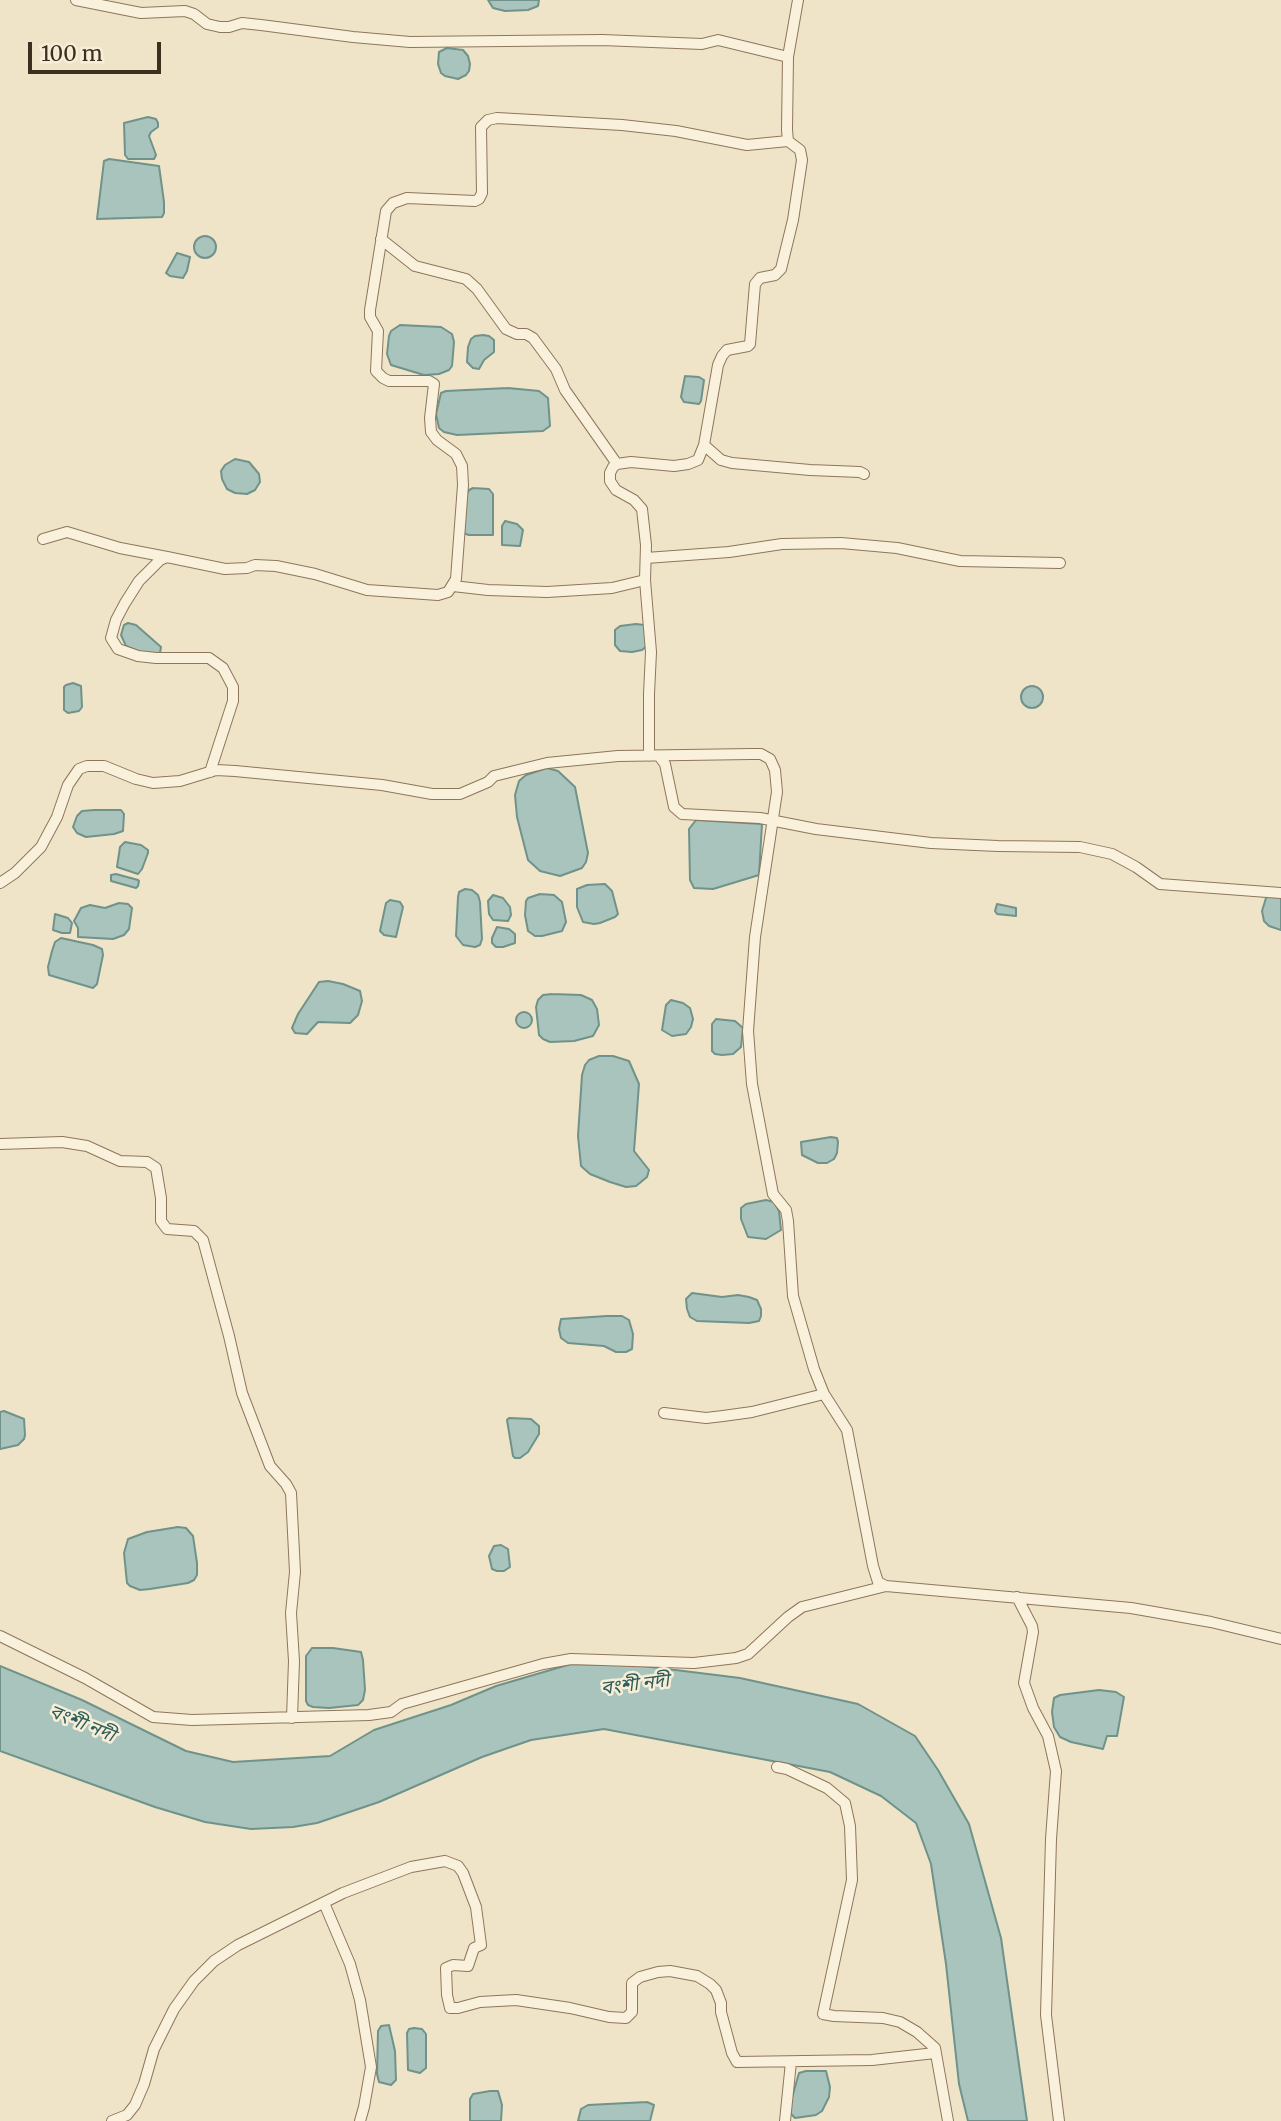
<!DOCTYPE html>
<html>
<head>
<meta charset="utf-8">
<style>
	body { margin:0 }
	#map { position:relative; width:1281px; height:2121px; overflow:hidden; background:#f0e4c8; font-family:Merriweather,serif }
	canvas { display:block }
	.scale { position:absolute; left:28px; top:42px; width:133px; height:32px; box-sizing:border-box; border:4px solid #3d2e20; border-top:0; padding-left:9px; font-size:21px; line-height:24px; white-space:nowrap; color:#3d2e20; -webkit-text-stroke:5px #f7eed8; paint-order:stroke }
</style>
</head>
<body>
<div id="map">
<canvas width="1281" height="2121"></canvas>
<div class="scale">100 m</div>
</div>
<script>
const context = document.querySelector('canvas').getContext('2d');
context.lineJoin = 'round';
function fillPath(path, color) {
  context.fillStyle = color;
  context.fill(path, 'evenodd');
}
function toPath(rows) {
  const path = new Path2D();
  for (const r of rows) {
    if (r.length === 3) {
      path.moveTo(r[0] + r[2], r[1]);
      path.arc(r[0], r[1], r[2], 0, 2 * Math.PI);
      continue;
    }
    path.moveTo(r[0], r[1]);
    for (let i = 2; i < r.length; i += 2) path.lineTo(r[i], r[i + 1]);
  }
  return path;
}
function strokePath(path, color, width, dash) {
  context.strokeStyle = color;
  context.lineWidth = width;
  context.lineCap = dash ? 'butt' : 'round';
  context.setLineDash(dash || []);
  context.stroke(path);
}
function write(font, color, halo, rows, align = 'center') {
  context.font = font + ' Merriweather,"Noto Sans Bengali",serif';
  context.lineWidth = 5;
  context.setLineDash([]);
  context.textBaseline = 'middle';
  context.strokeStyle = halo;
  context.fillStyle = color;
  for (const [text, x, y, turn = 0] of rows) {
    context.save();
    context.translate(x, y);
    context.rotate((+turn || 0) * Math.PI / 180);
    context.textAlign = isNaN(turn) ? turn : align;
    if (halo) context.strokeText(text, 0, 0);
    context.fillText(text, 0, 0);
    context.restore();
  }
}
const water = toPath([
	[488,0,539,0,538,6,528,10,505,11,493,8,488,0],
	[447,48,463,50,468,56,470,64,469,71,466,75,458,79,445,76,441,73,438,64,439,52,447,48],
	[148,117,156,119,158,123,158,127,151,132,149,136,156,155,154,159,128,159,125,155,124,123,148,117],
	[109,159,159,166,164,202,164,213,162,217,97,219,104,161,109,159],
	[205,247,11],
	[177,253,190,257,187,271,183,278,170,276,166,273,177,253],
	[400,325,441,327,452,334,454,342,452,366,449,370,439,374,424,375,391,365,387,354,389,336,391,331,400,325],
	[483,335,489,336,494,340,494,352,484,360,479,369,473,368,467,362,468,347,471,339,475,336,483,335],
	[685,376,699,377,704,380,701,401,699,404,684,402,681,397,685,376],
	[508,388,539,391,548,398,550,426,543,431,457,435,444,432,439,428,436,414,441,393,446,391,508,388],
	[235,459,249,462,259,474,260,482,255,490,247,494,235,493,227,489,222,479,221,471,225,465,235,459],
	[473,488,489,489,493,494,493,535,469,535,463,533,466,496,469,490,473,488],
	[505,521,517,524,523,530,520,546,502,545,502,526,505,521],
	[128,623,136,625,161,647,160,653,158,655,145,654,126,646,121,635,124,625,128,623],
	[636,624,644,625,647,646,642,650,632,652,620,651,615,645,615,630,620,626,636,624],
	[73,683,81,686,82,707,79,711,68,713,64,710,64,687,66,685,73,683],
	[1032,697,11],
	[547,768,558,771,575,787,588,853,586,862,582,868,560,876,540,871,528,860,517,817,515,795,519,781,526,775,547,768],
	[94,810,121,810,124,814,123,831,114,834,86,837,77,833,73,827,77,816,82,811,94,810],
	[696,820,762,824,759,875,713,889,694,888,690,880,689,829,696,820],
	[125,842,141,845,148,850,148,853,142,869,138,874,117,867,120,847,125,842],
	[116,874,138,880,139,881,138,886,136,888,111,881,111,875,116,874],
	[605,884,612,891,618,914,615,917,600,923,594,924,583,922,577,907,577,889,587,885,605,884],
	[465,889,472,890,478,895,480,902,482,939,480,945,475,947,463,945,456,936,458,897,459,892,465,889],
	[540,894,554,895,562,902,566,922,562,931,542,936,535,936,528,931,525,915,526,901,528,898,540,894],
	[1281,894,1281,930,1269,926,1264,921,1262,911,1266,898,1270,895,1281,894],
	[493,895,503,898,510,907,511,915,508,921,493,920,489,914,488,901,493,895],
	[390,900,400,902,403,907,396,937,384,935,380,931,386,903,390,900],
	[119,903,128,904,132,908,129,929,124,935,113,939,78,937,78,928,74,921,81,908,90,905,105,908,119,903],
	[997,904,1016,908,1016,916,997,914,995,911,997,904],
	[55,914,68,918,72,923,70,933,62,933,53,930,55,914],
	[497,927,509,929,515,934,515,943,503,947,496,947,492,943,492,938,497,927],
	[61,938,93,945,102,949,103,955,97,984,93,988,49,975,48,967,52,951,55,942,61,938],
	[328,981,343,984,360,991,362,1001,358,1015,350,1023,318,1022,307,1034,295,1033,292,1028,298,1014,319,982,328,981],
	[552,994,581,995,592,1000,597,1009,599,1025,593,1036,574,1041,550,1042,543,1039,539,1035,536,1007,538,1000,543,995,552,994],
	[671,1000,683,1003,690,1008,693,1019,691,1027,686,1034,672,1036,662,1030,666,1005,671,1000],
	[524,1020,8],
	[716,1019,735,1021,743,1028,741,1047,733,1054,722,1055,715,1054,712,1051,712,1024,716,1019],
	[599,1056,613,1056,629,1061,639,1084,634,1151,649,1170,647,1177,636,1186,626,1187,610,1182,590,1174,581,1166,578,1136,582,1075,585,1065,589,1060,599,1056],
	[831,1137,837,1138,838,1142,837,1153,834,1159,827,1163,818,1163,802,1155,801,1142,831,1137],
	[766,1200,774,1202,779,1211,781,1230,766,1239,748,1237,741,1219,741,1208,746,1204,766,1200],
	[692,1293,722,1297,738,1295,749,1297,757,1300,761,1309,761,1316,759,1321,749,1323,697,1321,690,1317,687,1309,686,1299,692,1293],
	[607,1316,622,1316,629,1320,633,1334,632,1349,626,1352,616,1352,604,1346,568,1343,561,1338,559,1329,561,1319,607,1316],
	[4,1411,24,1419,25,1435,24,1439,18,1445,0,1449,0,1412,4,1411],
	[509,1418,531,1419,539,1426,539,1434,528,1452,520,1458,515,1458,513,1456,507,1420,509,1418],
	[178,1527,186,1528,193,1536,197,1563,197,1575,194,1580,188,1583,150,1589,140,1590,130,1586,127,1583,124,1553,128,1539,147,1532,178,1527],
	[501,1545,508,1549,510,1567,504,1571,497,1571,492,1569,489,1556,494,1546,501,1545],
	[312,1648,333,1648,361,1652,363,1660,365,1690,363,1700,358,1705,329,1708,313,1707,308,1705,306,1701,306,1656,312,1648],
	[571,1664,635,1665,740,1678,858,1704,915,1736,938,1770,969,1824,1001,1938,1027,2121,968,2121,959,2084,946,1964,931,1864,916,1823,881,1796,830,1772,604,1729,531,1740,482,1757,379,1802,317,1823,293,1827,251,1829,205,1822,155,1807,0,1751,0,1666,82,1700,186,1751,233,1762,330,1756,374,1730,451,1705,496,1686,571,1664],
	[1099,1690,1116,1692,1124,1697,1117,1736,1107,1736,1103,1749,1071,1742,1060,1737,1054,1727,1052,1712,1054,1698,1060,1695,1099,1690],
	[389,2025,395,2051,396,2080,391,2085,379,2082,377,2074,378,2031,381,2026,389,2025],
	[414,2028,422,2029,426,2034,426,2068,420,2073,408,2070,407,2033,409,2029,414,2028],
	[806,2071,826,2071,830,2087,829,2097,822,2111,816,2115,795,2118,790,2113,789,2108,799,2073,806,2071],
	[490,2091,498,2091,502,2105,501,2121,470,2121,470,2099,473,2094,490,2091],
	[647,2102,654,2105,650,2121,578,2121,581,2109,588,2105,647,2102]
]);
const street = toPath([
	[76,0,141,13,185,11,194,14,207,24,220,27,229,27,242,23,261,25,353,37,410,42,602,40,702,44,718,40,788,57],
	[381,239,415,266,466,279,477,289,506,329,517,334,526,334,533,338,556,369,565,390,617,464],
	[704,445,721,460,732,463,810,470,860,472,864,474],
	[43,539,67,532,120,548,167,557],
	[646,558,729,552,782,544,841,543,897,548,960,561,1060,563],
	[453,586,488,590,547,592,612,588,645,580],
	[649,756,649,694,651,652,645,580,646,545,642,509,634,500,616,490,610,481,610,473,613,467,617,464,631,462,674,466,688,464,698,460,704,445,718,365,722,356,727,350,748,346,750,344,755,284,760,278,775,275,781,269,793,220,802,160,800,150,788,141,787,130,788,57,798,0],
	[659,756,665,764,674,807,682,814,760,818,816,829,931,843,998,846,1080,847,1112,854,1136,867,1160,884,1281,893],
	[210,772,233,701,233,687,223,668,209,658,156,658,138,656,118,649,111,638,116,620,125,603,139,581,160,560,167,557,225,569,247,568,255,565,276,566,315,574,367,590,438,595,448,592,456,579,463,485,462,466,456,454,437,440,431,432,430,418,434,384,429,381,389,381,383,378,376,371,378,331,370,317,370,310,386,211,393,203,407,198,475,201,479,199,482,193,481,127,488,120,497,118,622,125,676,131,747,145,788,141],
	[0,883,15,873,41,847,57,817,68,785,79,769,87,766,104,766,136,779,153,783,180,781,216,770,235,771,382,785,432,794,460,794,488,782,494,776,547,763,618,756,751,754,761,754,770,759,775,770,777,792,755,937,748,1031,752,1084,773,1194,786,1210,788,1221,793,1296,814,1369,824,1394,847,1430,873,1566,878,1582,886,1586,1131,1608,1211,1622,1281,1639],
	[0,1144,62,1142,87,1146,120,1161,147,1162,156,1168,161,1198,161,1221,167,1229,194,1231,203,1240,229,1336,242,1393,270,1466,286,1484,291,1493,295,1572,291,1613,294,1661,292,1718],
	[664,1413,706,1418,723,1416,752,1412,824,1394],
	[1017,1597,1032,1626,1033,1632,1024,1683,1033,1708,1048,1736,1056,1771,1051,1839,1046,2015,1059,2121],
	[0,1636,85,1678,153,1717,192,1720,369,1715,391,1712,402,1704,543,1664,571,1659,694,1663,736,1658,748,1654,788,1617,802,1607,886,1586],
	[777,1767,787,1769,827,1788,845,1803,850,1826,852,1880,823,2014,834,2016,883,2018,900,2022,917,2032,935,2048,948,2121],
	[324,1903,350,1964,360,2000,371,2067,364,2107,360,2121],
	[112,2121,127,2115,135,2105,144,2084,154,2049,174,2009,194,1981,214,1961,238,1945,343,1893,411,1867,445,1861,458,1866,463,1873,476,1907,481,1945,474,1948,468,1966,453,1965,446,1968,447,1995,450,2008,458,2008,480,2002,516,2000,570,2008,609,2017,626,2018,632,2012,632,1983,640,1977,658,1972,670,1971,697,1976,710,1984,716,1990,721,2003,721,2012,732,2053,737,2062,872,2060,935,2053],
	[785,2121,791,2062]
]);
const waterNames = [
	["বংশী নদী",635,1685,-7],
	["বংশী নদী",82,1724,22]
];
fillPath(water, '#a9c4bc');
strokePath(water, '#6f938a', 2);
strokePath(street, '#8d765c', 12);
strokePath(street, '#faf1dc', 10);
write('italic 19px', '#2f5d5a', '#f7eed8', waterNames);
</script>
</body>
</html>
